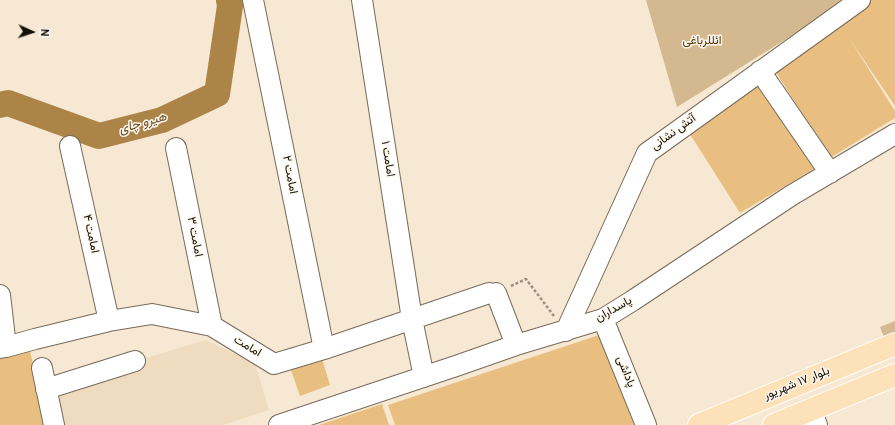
<!DOCTYPE html>
<html>
<head>
<meta charset="utf-8">
<style>
	body { margin:0 }
	#map { position:relative; width:895px; height:425px; overflow:hidden; background:#f7e8d3; font-family:Overpass,sans-serif }
	canvas { display:block }
	.north { position:absolute; left:12px; top:12px; width:40px; height:40px; -webkit-text-stroke:3px #fdf7ee; paint-order:stroke; rotate:93deg; font-size:11px; font-weight:700; line-height:16px; text-align:center; color:#151008 }
	.north::after { content:''; display:block; margin:auto; width:14px; height:18px; background:#151008; clip-path:polygon(50% 0,100% 100%,50% 72%,0 100%) }
</style>
</head>
<body>
<div id="map">
<canvas width="895" height="425"></canvas>
<div class="north">N</div>
</div>
<script>
const context = document.querySelector('canvas').getContext('2d');
context.lineJoin = 'round';
function fillPath(path, color) {
  context.fillStyle = color;
  context.fill(path, 'evenodd');
}
function toPath(rows) {
  const path = new Path2D();
  for (const r of rows) {
    path.moveTo(r[0], r[1]);
    for (let i = 2; i < r.length; i += 2) path.lineTo(r[i], r[i + 1]);
  }
  return path;
}
function strokePath(path, color, width, dash) {
  context.strokeStyle = color;
  context.lineWidth = width;
  context.lineCap = dash ? 'butt' : 'round';
  context.setLineDash(dash || []);
  context.stroke(path);
}
function write(font, color, halo, rows, align = 'center') {
  context.font = font + ' Overpass,Vazirmatn,sans-serif';
  context.lineWidth = 3;
  context.setLineDash([]);
  context.textBaseline = 'middle';
  context.strokeStyle = halo;
  context.fillStyle = color;
  for (const [text, x, y, turn = 0] of rows) {
    context.save();
    context.translate(x, y);
    context.rotate((+turn || 0) * Math.PI / 180);
    context.textAlign = isNaN(turn) ? turn : align;
    if (halo) context.strokeText(text, 0, 0);
    context.fillText(text, 0, 0);
    context.restore();
  }
}
const built = toPath([
	[206,340,255,364,269,410,223,425,59,425,49,387]
]);
const green = toPath([
	[646,0,849,0,677,107],
	[895,321,895,332,884,337,880,327]
]);
const river = toPath([
	[0,105,8,103,99,136,162,120,217,94,230,6,229,0]
]);
const building = toPath([
	[863,0,895,0,895,106,849,38,895,111,895,118,830,158,772,66],
	[757,80,817,167,740,213,688,131],
	[602,334,638,425,395,425,388,405],
	[30,351,47,425,0,425,0,354],
	[322,359,330,385,300,396,291,370],
	[382,404,389,425,319,425]
]);
const path = toPath([
	[511,286,526,279,554,316]
]);
const minor = toPath([
	[253,0,324,349],
	[362,0,412,319,424,377],
	[760,71,830,173],
	[70,146,109,321],
	[176,148,212,326],
	[496,293,516,345],
	[0,295,6,347],
	[603,319,646,425],
	[566,331,647,153,860,0],
	[0,348,6,347,35,339,109,321,152,314,212,326,274,364,324,349,489,293],
	[42,368,54,425],
	[46,389,135,361],
	[811,409,817,425],
	[279,425,456,366,516,345,603,319,632,301,792,195,895,134]
]);
const major = toPath([
	[699,425,895,344],
	[774,425,895,375]
]);
const parkNames = [
	["ائللرباغی",702,42]
];
const streetNames = [
	["آتش نشانی",674,133,-36],
	["امامت ۱",387,159,81],
	["امامت ۲",289,175,79],
	["امامت ۴",90,234,78],
	["امامت ۳",194,237,79],
	["پاسداران",614,310,-29],
	["امامت",247,347,31],
	["پاداشی",625,372,68],
	["بلوار ١٧ شهریور",797,384,-22]
];
const waterNames = [
	["هیرو چای",143,124,-16]
];
fillPath(built, '#efdbc0');
fillPath(green, '#d3b890');
strokePath(river, '#ac8447', 26);
fillPath(building, '#e9bf81');
strokePath(minor, '#776a58', 22);
strokePath(major, '#fff', 24);
strokePath(path, '#9b9080', 2.5, [3, 2]);
strokePath(minor, '#fff', 20);
strokePath(major, '#fde1b9', 22);
write('12px', '#533703', '#fdf7ee', parkNames);
write('12px', '#151008', '#fdf7ee', streetNames);
write('italic 13px', '#664a1b', '#fdf7ee', waterNames);
</script>
</body>
</html>
